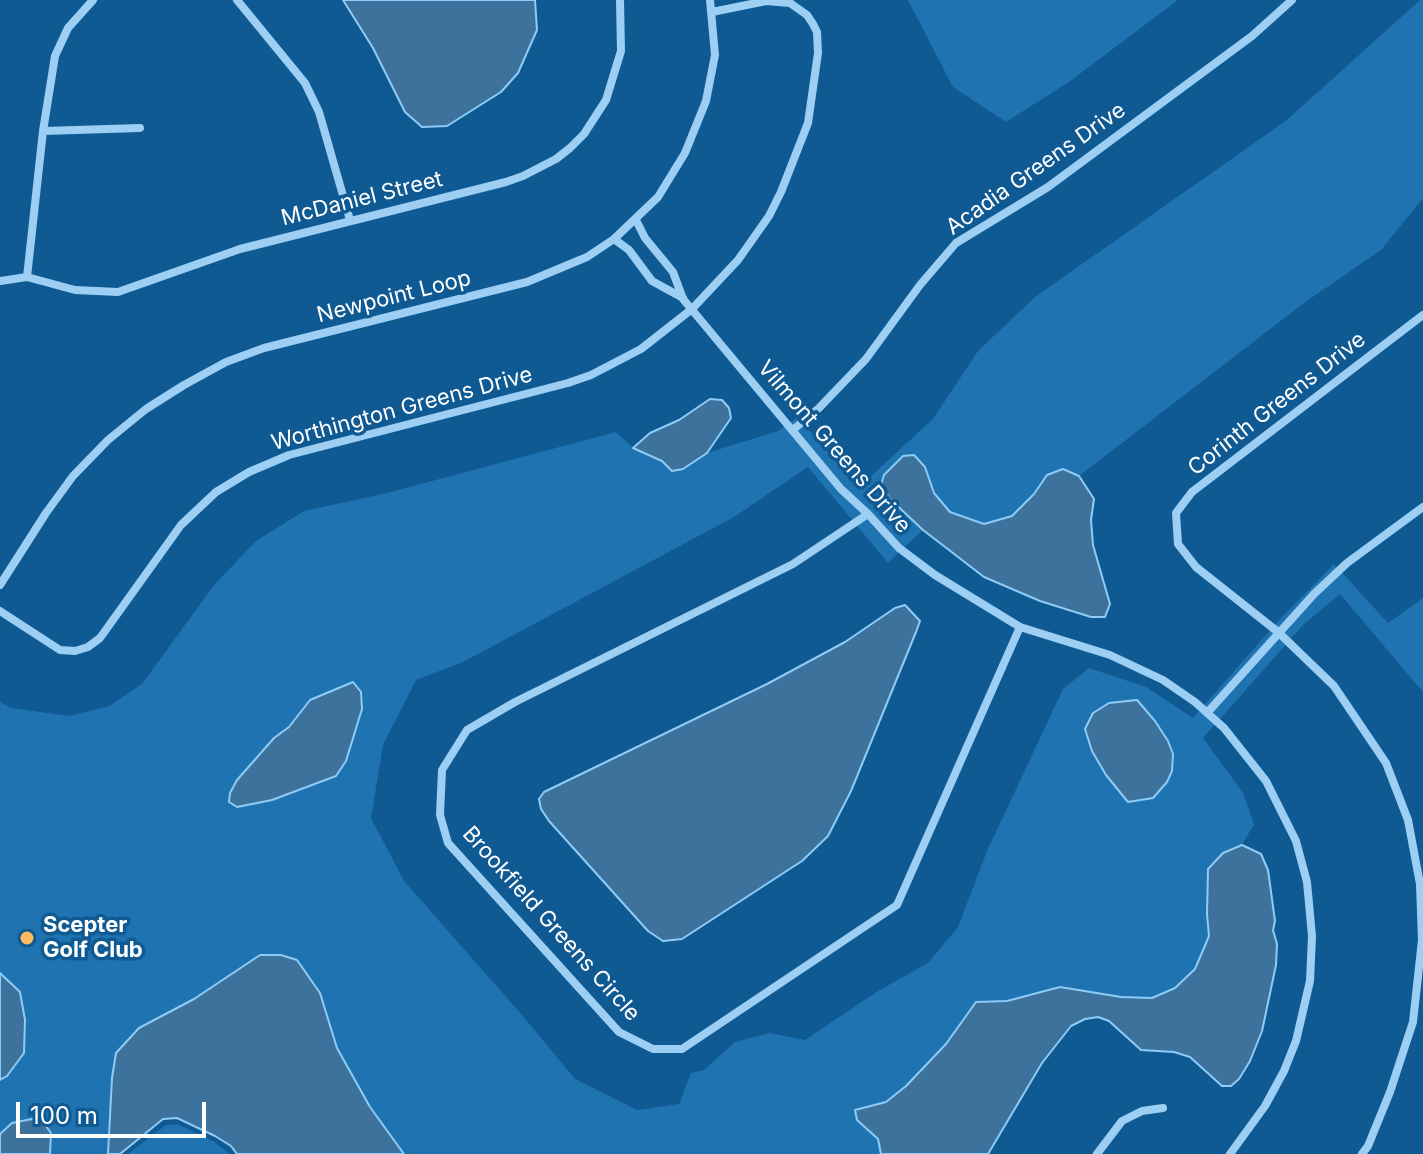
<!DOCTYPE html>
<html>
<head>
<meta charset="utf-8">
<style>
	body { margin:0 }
	#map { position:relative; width:1423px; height:1154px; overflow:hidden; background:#105a93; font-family:Inter,sans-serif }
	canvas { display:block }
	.scale { position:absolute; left:16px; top:1102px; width:190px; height:36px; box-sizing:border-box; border:4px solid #fff; border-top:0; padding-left:10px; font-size:24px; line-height:28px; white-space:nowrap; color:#fff; -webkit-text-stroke:6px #105a93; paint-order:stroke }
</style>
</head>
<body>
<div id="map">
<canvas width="1423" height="1154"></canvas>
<div class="scale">100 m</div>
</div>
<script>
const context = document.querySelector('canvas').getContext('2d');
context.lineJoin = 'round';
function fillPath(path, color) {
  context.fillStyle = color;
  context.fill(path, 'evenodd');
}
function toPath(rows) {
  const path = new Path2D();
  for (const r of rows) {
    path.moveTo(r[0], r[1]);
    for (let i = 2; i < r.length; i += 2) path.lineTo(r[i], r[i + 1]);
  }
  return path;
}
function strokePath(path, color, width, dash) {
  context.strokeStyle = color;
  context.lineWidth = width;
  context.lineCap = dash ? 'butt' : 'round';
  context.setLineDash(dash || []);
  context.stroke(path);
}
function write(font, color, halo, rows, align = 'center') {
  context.font = font + ' Inter,sans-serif';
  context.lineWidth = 7;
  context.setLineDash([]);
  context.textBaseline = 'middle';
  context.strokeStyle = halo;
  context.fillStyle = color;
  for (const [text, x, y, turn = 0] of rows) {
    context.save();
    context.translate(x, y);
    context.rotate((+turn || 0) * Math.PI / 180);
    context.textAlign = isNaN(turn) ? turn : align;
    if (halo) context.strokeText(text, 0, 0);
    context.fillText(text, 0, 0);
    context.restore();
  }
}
const green = toPath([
	[908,0,1178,0,1069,82,1006,122,953,87],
	[1420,0,1423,0,1423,198,1381,250,1304,303,1079,476,1094,499,1091,520,1093,545,1110,604,1105,617,1091,617,1040,601,984,577,923,530,888,563,808,467,734,517,463,662,416,680,383,745,371,818,404,881,522,1015,575,1079,637,1110,679,1104,691,1073,704,1070,735,1042,770,1033,805,1040,878,991,928,963,958,927,987,851,1063,689,1089,668,1146,687,1193,718,1281,618,1334,564,1388,623,1423,598,1423,692,1340,594,1304,624,1203,738,1243,793,1254,824,1242,845,1223,853,1207,882,1209,936,1195,969,1175,988,1152,998,1121,997,1060,987,1007,1001,976,1002,946,1044,906,1086,886,1102,856,1110,857,1120,878,1139,881,1154,404,1154,370,1107,337,1048,320,994,194,999,139,1028,117,1053,112,1078,108,1154,0,1154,0,702,11,708,70,716,109,706,142,684,214,585,256,541,304,511,387,493,616,432,633,448,683,469,707,453,778,431,798,417,858,488,933,419,978,351,1035,297,1287,120],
	[177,1124,213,1141,230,1154,128,1154,166,1125]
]);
const water = toPath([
	[343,0,535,0,537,30,518,73,501,92,447,126,422,127,405,112,373,48,343,0],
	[710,399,722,400,729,408,731,418,707,453,683,469,672,471,662,461,633,448,650,433,679,420,710,399],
	[914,455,925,467,934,493,950,512,984,524,1012,516,1034,494,1047,475,1063,469,1079,476,1094,499,1091,520,1093,545,1110,604,1105,617,1091,617,1040,601,984,577,923,530,889,498,881,485,884,475,903,456,914,455],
	[905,605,920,621,916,632,851,791,828,836,802,861,682,939,663,941,648,931,549,821,541,809,539,799,544,792,767,684,845,642,895,608,905,605],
	[353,682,361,692,362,709,346,761,336,776,272,800,237,807,229,802,230,793,237,780,274,738,289,727,310,700,353,682],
	[1137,700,1155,721,1168,741,1173,754,1172,771,1167,782,1153,798,1128,802,1106,775,1092,751,1085,729,1093,713,1109,703,1137,700],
	[1242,845,1261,854,1268,870,1275,921,1273,930,1277,944,1276,965,1262,1031,1250,1061,1239,1079,1231,1086,1222,1086,1190,1057,1174,1052,1141,1050,1109,1021,1098,1017,1085,1019,1071,1026,1042,1063,988,1154,881,1154,878,1139,857,1120,855,1110,886,1102,906,1086,946,1044,976,1002,1007,1001,1060,987,1121,997,1152,998,1175,988,1195,969,1209,936,1207,914,1208,869,1223,853,1242,845],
	[260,955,281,955,297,960,320,993,337,1048,370,1107,404,1154,237,1154,231,1146,215,1136,177,1118,163,1119,120,1154,108,1154,112,1078,116,1053,139,1028,194,999,260,955],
	[0,973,20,992,25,1020,24,1053,7,1076,0,1080,0,973],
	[32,1119,43,1122,51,1133,50,1154,0,1154,0,1134,12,1123,32,1119]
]);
const street = toPath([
	[237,0,305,83,319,112,350,220],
	[43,131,140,128],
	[636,220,645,238,673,272,683,299,841,489,868,514,899,548,935,575,1020,627,1110,655,1163,680,1195,702,1224,728,1266,781,1296,841,1307,882,1312,936,1310,981,1296,1041,1284,1071,1265,1106,1230,1154],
	[614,239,629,250,652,281,683,298],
	[27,277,43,131,55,56,68,28,93,0],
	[0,281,27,277,75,290,118,292,240,249,506,182,523,176,556,159,570,148,584,134,606,100,621,51,620,0],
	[794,429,819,408,866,359,920,285,956,243,1048,187,1252,36,1292,0],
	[868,514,793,564,515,702,467,730,442,770,440,815,448,843,619,1032,653,1049,682,1049,897,905,1020,627],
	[0,585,46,513,73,476,108,440,146,409,184,385,226,362,264,348,527,282,587,257,614,239,658,197,685,153,706,101,715,55,710,0],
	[0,611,60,650,75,651,88,647,100,638,181,525,216,492,249,472,289,455,568,383,591,375,641,349,692,309,738,260,769,216,781,192,808,123,818,53,817,32,813,24,807,15,790,3,766,1,712,12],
	[1207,713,1314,594,1347,563,1423,507],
	[1097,1154,1122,1121,1142,1111,1163,1108],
	[1362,1154,1368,1146,1390,1092,1413,1022,1422,940,1420,884,1408,820,1386,763,1334,686,1278,632,1196,567,1178,544,1176,513,1192,492,1423,315]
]);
const markers = [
	[27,938,8,"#ffbc5f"]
];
const streetNames = [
	["Acadia Greens Drive",1036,169,-35],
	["McDaniel Street",362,199,-14],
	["Newpoint Loop",394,297,-14],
	["Corinth Greens Drive",1277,404,-38],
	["Worthington Greens Drive",402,409,-15],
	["Vilmont Greens Drive",834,447,49],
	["Brookfield Greens Circle",551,924,48]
];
const poiNames = [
	["Scepter",43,925],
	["Golf Club",43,950]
];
fillPath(green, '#1e73b0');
fillPath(water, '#3c729b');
strokePath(water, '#8eccf7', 2);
strokePath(street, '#9ccff3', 8);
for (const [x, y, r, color] of markers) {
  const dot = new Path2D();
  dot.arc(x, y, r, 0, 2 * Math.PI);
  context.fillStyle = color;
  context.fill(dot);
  strokePath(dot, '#105a93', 3);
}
write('22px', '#fff', '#105a93', streetNames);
write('bold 22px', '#fff', '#105a93', poiNames, 'left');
</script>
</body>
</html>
